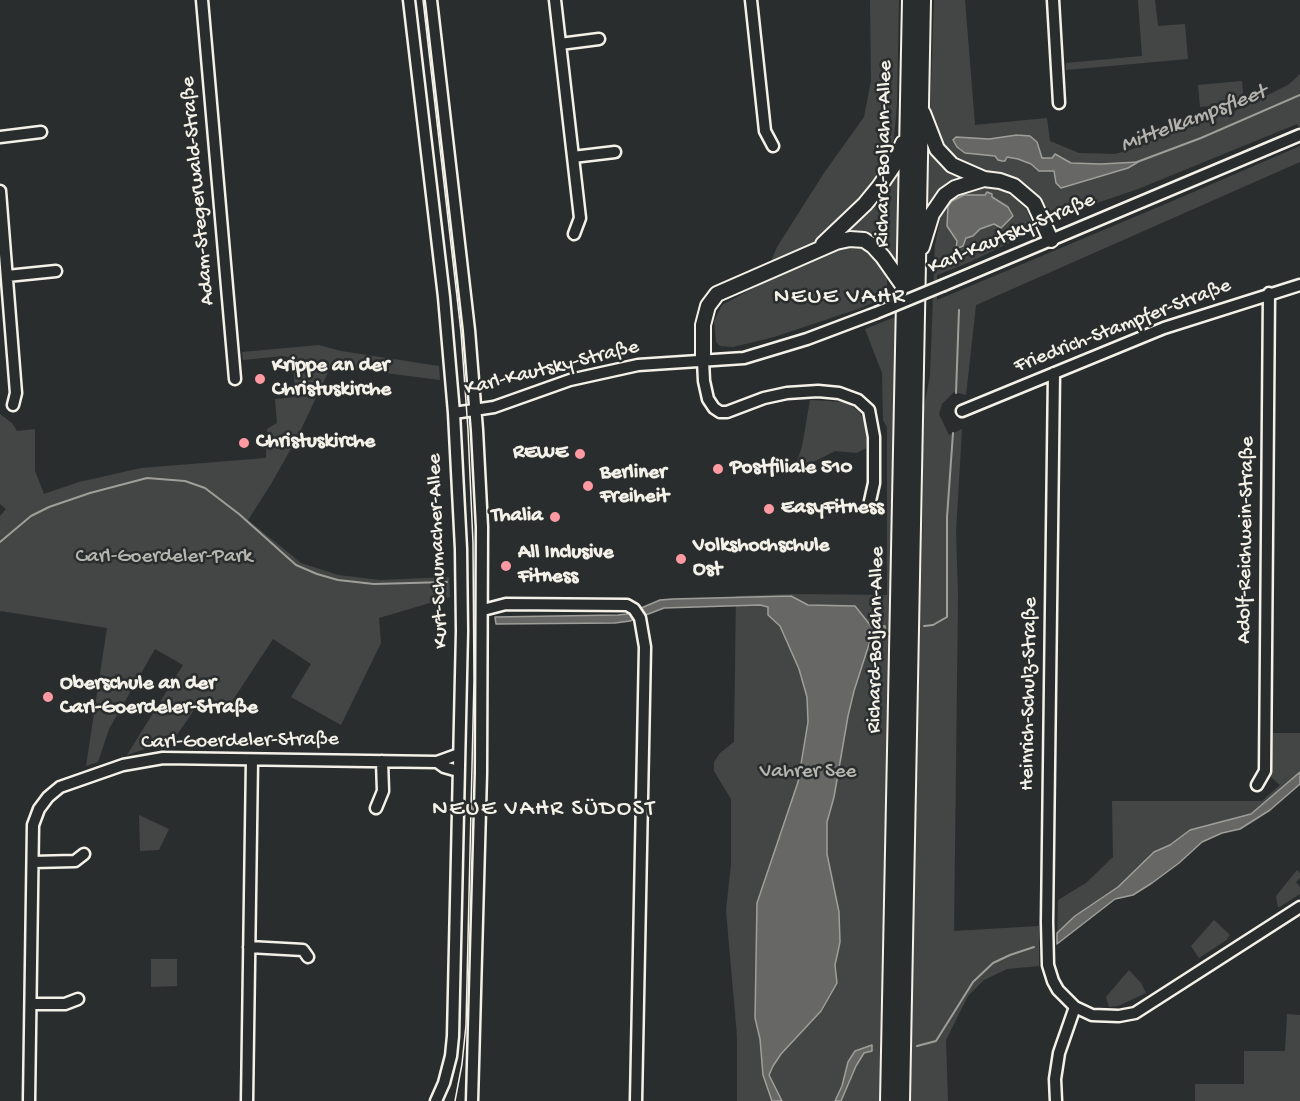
<!DOCTYPE html>
<html>
<head>
<meta charset="utf-8">
<style>
	body { margin:0 }
	canvas { display:block; background:#2a2d2e }
</style>
</head>
<body>
<canvas width="1300" height="1101"></canvas>
<script>
const context = document.querySelector('canvas').getContext('2d');
context.lineJoin = 'round';
function fillPath(path, color) {
  context.fillStyle = color;
  context.fill(path, 'evenodd');
}
function toPath(rows) {
  const path = new Path2D();
  for (const r of rows) {
    path.moveTo(r[0], r[1]);
    for (let i = 2; i < r.length; i += 2) path.lineTo(r[i], r[i + 1]);
  }
  return path;
}
function strokePath(path, color, width, dash) {
  context.strokeStyle = color;
  context.lineWidth = width;
  context.lineCap = dash ? 'butt' : 'round';
  context.setLineDash(dash || []);
  context.stroke(path);
}
function write(font, color, halo, rows, align = 'center') {
  context.font = font + ' "Gochi Hand",sans-serif';
  context.lineWidth = 5;
  context.setLineDash([]);
  context.textBaseline = 'middle';
  context.strokeStyle = halo;
  context.fillStyle = color;
  for (const [text, x, y, turn = 0] of rows) {
    context.save();
    context.translate(x, y);
    context.rotate((+turn || 0) * Math.PI / 180);
    context.textAlign = isNaN(turn) ? turn : align;
    if (halo) context.strokeText(text, 0, 0);
    context.fillText(text, 0, 0);
    context.restore();
  }
}
const green = toPath([
	[870,0,899,0,897,105,894,138,885,164,874,183,849,216,824,237,807,248,771,261,777,247,824,173,864,117,871,81],
	[934,0,965,0,975,125,1047,118,1050,141,1079,153,1115,154,1133,149,1192,123,1233,112,1288,85,1300,74,1300,128,1297,124,1138,189,1076,210,1048,212,1032,190,1014,178,969,169,947,156,930,115],
	[1138,0,1155,0,1158,26,1185,24,1188,59,1066,70,1066,63,1142,56],
	[1242,81,1244,103,1200,107,1198,85],
	[925,135,975,177,925,219],
	[1300,146,1300,162,976,305,966,395,954,392,942,404,939,414,949,435,962,429,956,532,958,596,954,931,1039,926,1039,966,1007,969,984,980,968,996,946,1040,948,1101,910,1101,908,1087,923,506,923,411,930,376,935,245,942,211,952,195,976,186,989,186,1003,191,1015,198,1026,209,1032,223,1031,227,1009,243,970,262,937,275,937,300,1175,200],
	[899,169,900,169,900,269,886,254,843,235,868,204,892,182],
	[844,246,871,249,887,272,887,297,855,310,774,337,733,347,720,346,716,342,714,321,722,305,816,255],
	[895,317,895,481,881,1101,737,1101,737,1036,726,910,731,865,731,799,714,771,714,762,720,753,734,742,736,596,791,594,887,595,887,427,883,420,882,373,865,329],
	[319,345,341,351,439,366,440,380,331,366,297,438,271,484,248,520,301,563,338,575,380,580,449,577,450,597,379,618,381,643,341,725,291,697,311,664,273,639,227,709,194,710,172,742,157,745,127,755,183,665,155,649,109,729,98,762,86,766,107,628,1,611,0,612,0,516,6,509,0,504,0,414,12,423,17,431,35,429,35,471,44,494,79,482,141,468,266,458,267,429,277,423,275,399,296,397,292,358,283,356,243,360,242,352],
	[810,400,843,402,852,406,860,413,865,424,867,440,866,448,857,453,835,451,800,469,797,461,802,447],
	[1272,733,1300,733,1300,784,1270,810,1240,829,1222,833,1202,842,1179,863,1152,883,1133,895,1115,899,1057,944,1058,900,1086,883,1113,857,1112,801,1262,801,1280,785,1271,777],
	[139,815,169,829,159,850,140,851],
	[1297,870,1300,873,1300,878,1296,882,1300,887,1300,894,1278,908,1276,896],
	[1214,920,1230,935,1227,938,1228,939,1199,958,1191,946],
	[151,959,177,959,177,986,151,987],
	[1129,970,1141,983,1146,993,1118,1006,1109,1007,1106,997],
	[1287,1014,1300,1015,1300,1101,1195,1101,1195,1084,1244,1084,1244,1051,1285,1051]
]);
const water = toPath([
	[1017,135,1030,136,1037,142,1042,158,1052,158,1055,154,1071,163,1101,164,1138,162,1128,168,1061,188,1056,183,1054,171,1039,171,1031,164,1018,159,1007,157,1005,161,1002,161,998,160,995,156,965,153,957,147,953,140,956,137,989,139,1017,135],
	[987,192,992,194,992,197,1008,207,1013,216,1001,228,994,224,980,229,973,236,966,238,963,246,956,249,957,241,947,226,948,206,952,201,964,195,985,195,987,192],
	[791,596,808,605,855,606,871,626,885,626,885,631,876,632,872,635,854,691,848,716,834,797,827,822,827,854,839,912,840,942,835,965,837,983,821,1011,781,1054,773,1066,769,1075,782,1101,772,1101,763,1075,760,1039,755,1018,757,903,798,782,808,722,807,697,799,669,780,626,768,615,768,607,760,605,664,608,630,621,615,623,496,624,495,617,618,615,627,614,660,600,673,599,791,596],
	[1300,772,1300,784,1270,810,1240,829,1222,833,1202,842,1179,863,1152,883,1133,895,1115,899,1057,944,1057,933,1075,916,1118,887,1154,852,1170,845,1190,830,1251,814,1300,772],
	[872,1045,872,1051,864,1053,856,1066,841,1101,835,1101,842,1086,848,1062,855,1051,872,1045]
]);
const stream = toPath([
	[1137,162,1201,138,1300,95],
	[956,393,959,310],
	[0,542,31,516,49,507,90,493,147,478,185,481,205,488,239,514,296,565,317,574,338,580,374,584,447,582],
	[924,626,933,625,947,617,947,517,953,433],
	[917,1046,936,1041,973,982,993,963,1010,955,1034,947]
]);
const minor = toPath([
	[202,0,235,379],
	[409,0,444,297,454,413,461,549,462,631,453,1036,451,1056,444,1083,436,1101],
	[431,0,469,330,477,430,482,527,481,773,472,1101],
	[555,0,580,218,574,234],
	[751,0,765,131,773,146],
	[1053,0,1059,103],
	[560,44,599,39],
	[0,137,41,132],
	[573,157,615,152],
	[0,191,16,393,13,405],
	[7,276,56,271],
	[944,285,1300,135],
	[703,360,704,381,708,399,714,408,720,412,727,412,764,398,787,393,818,391,839,393,858,400,869,410,874,437,874,483,870,501],
	[1054,373,1047,922,1048,965,1053,981,1058,990,1075,1007,1092,1015,1119,1016,1135,1013,1300,907],
	[962,411,1164,328,1300,285],
	[454,413,494,407,570,380,638,365,744,358,807,339,876,313],
	[483,610,506,604,627,605,634,609,640,618,645,647,636,1101],
	[437,762,444,767,458,771],
	[1257,785,1265,771,1269,293],
	[376,808,383,791,382,761],
	[33,862,75,861,84,854],
	[249,947,303,950,308,957],
	[31,1004,65,1004,78,999],
	[29,1101,33,825,39,809,48,797,60,787,123,765,163,758,437,762,459,754],
	[247,1101,252,760],
	[1056,1101,1055,1079,1059,1053,1075,1007]
]);
const major = toPath([
	[923,113,937,149,952,165,984,179,1000,181,1014,186,1034,203,1051,240],
	[823,244,865,204,879,187,894,165,903,143],
	[922,247,932,214,945,195,955,188,984,179],
	[703,360,703,325,708,306,717,294,836,242,850,239,864,240,873,246,883,257,904,287],
	[888,1101,910,0],
	[902,1101,923,0]
]);
const tram = toPath([
	[423,0,461,332,468,430,473,543,474,680,466,1025,462,1064,455,1101]
]);
const minorBridge = toPath([
	[876,313,944,285]
]);
const markers = [
	[260,379,6,"#ff9aa2"],
	[244,443,6,"#ff9aa2"],
	[580,454,6,"#ff9aa2"],
	[718,469,6,"#ff9aa2"],
	[588,486,6,"#ff9aa2"],
	[769,509,6,"#ff9aa2"],
	[555,517,6,"#ff9aa2"],
	[681,559,6,"#ff9aa2"],
	[506,566,6,"#ff9aa2"],
	[48,697,6,"#ff9aa2"]
];
const streetNames = [
	["Richard-Boljahn-Allee",885,154,-89],
	["Adam-Stegerwald-Straße",199,191,-95],
	["Karl-Kautsky-Straße",1012,235,-23],
	["Friedrich-Stampfer-Straße",1123,327,-21],
	["Karl-Kautsky-Straße",552,369,-14],
	["Adolf-Reichwein-Straße",1247,540,-89],
	["Kurt-Schumacher-Allee",439,551,-92],
	["Richard-Boljahn-Allee",877,640,-89],
	["Heinrich-Schulz-Straße",1030,694,-89],
	["Carl-Goerdeler-Straße",240,742,-1]
];
const poiNames = [
	["Krippe an der",272,367],
	["Christuskirche",272,391],
	["Christuskirche",256,443],
	["REWE",568,454,"right"],
	["Postfiliale 510",730,469],
	["Berliner",600,474],
	["Freiheit",600,498],
	["EasyFitness",781,509],
	["Thalia",543,517,"right"],
	["Volkshochschule",693,547],
	["Ost",693,571],
	["All Inclusive",518,554],
	["Fitness",518,578],
	["Oberschule an der",60,685],
	["Carl-Goerdeler-Straße",60,709]
];
const parkNames = [
	["Carl-Goerdeler-Park",164,558],
	["Vahrer See",808,773]
];
const waterNames = [
	["Mittelkampsfleet",1194,120,-21]
];
const quarterNames = [
	["NEUE VAHR",840,298],
	["NEUE VAHR SÜDOST",544,810]
];
fillPath(green, '#444645');
fillPath(water, '#676866');
strokePath(water, '#9f9f9a', 1.5);
strokePath(stream, '#9f9f9a', 2);
strokePath(minor, '#f4f1e8', 15);
strokePath(major, '#f4f1e8', 18);
strokePath(minor, '#2a2d2e', 10);
strokePath(major, '#2a2d2e', 14);
strokePath(tram, '#f4f1e8', 1.5);
strokePath(minorBridge, '#f4f1e8', 15, []);
strokePath(minorBridge, '#2a2d2e', 10);
for (const [x, y, r, color] of markers) {
  const dot = new Path2D();
  dot.arc(x, y, r, 0, 2 * Math.PI);
  context.fillStyle = color;
  context.fill(dot);
  strokePath(dot, '#2a2d2e', 2);
}
write('21px', '#f4f1e8', '#2a2d2e', streetNames);
write('bold 21px', '#f4f1e8', '#2a2d2e', poiNames, 'left');
write('21px', '#b6b5af', '#2a2d2e', parkNames);
write('italic 22px', '#b5b3ae', '#2a2d2e', waterNames);
context.letterSpacing = '1.5px';
write('24px', '#f4f1e8', '#2a2d2e', quarterNames);
context.letterSpacing = '0px';
</script>
</body>
</html>
